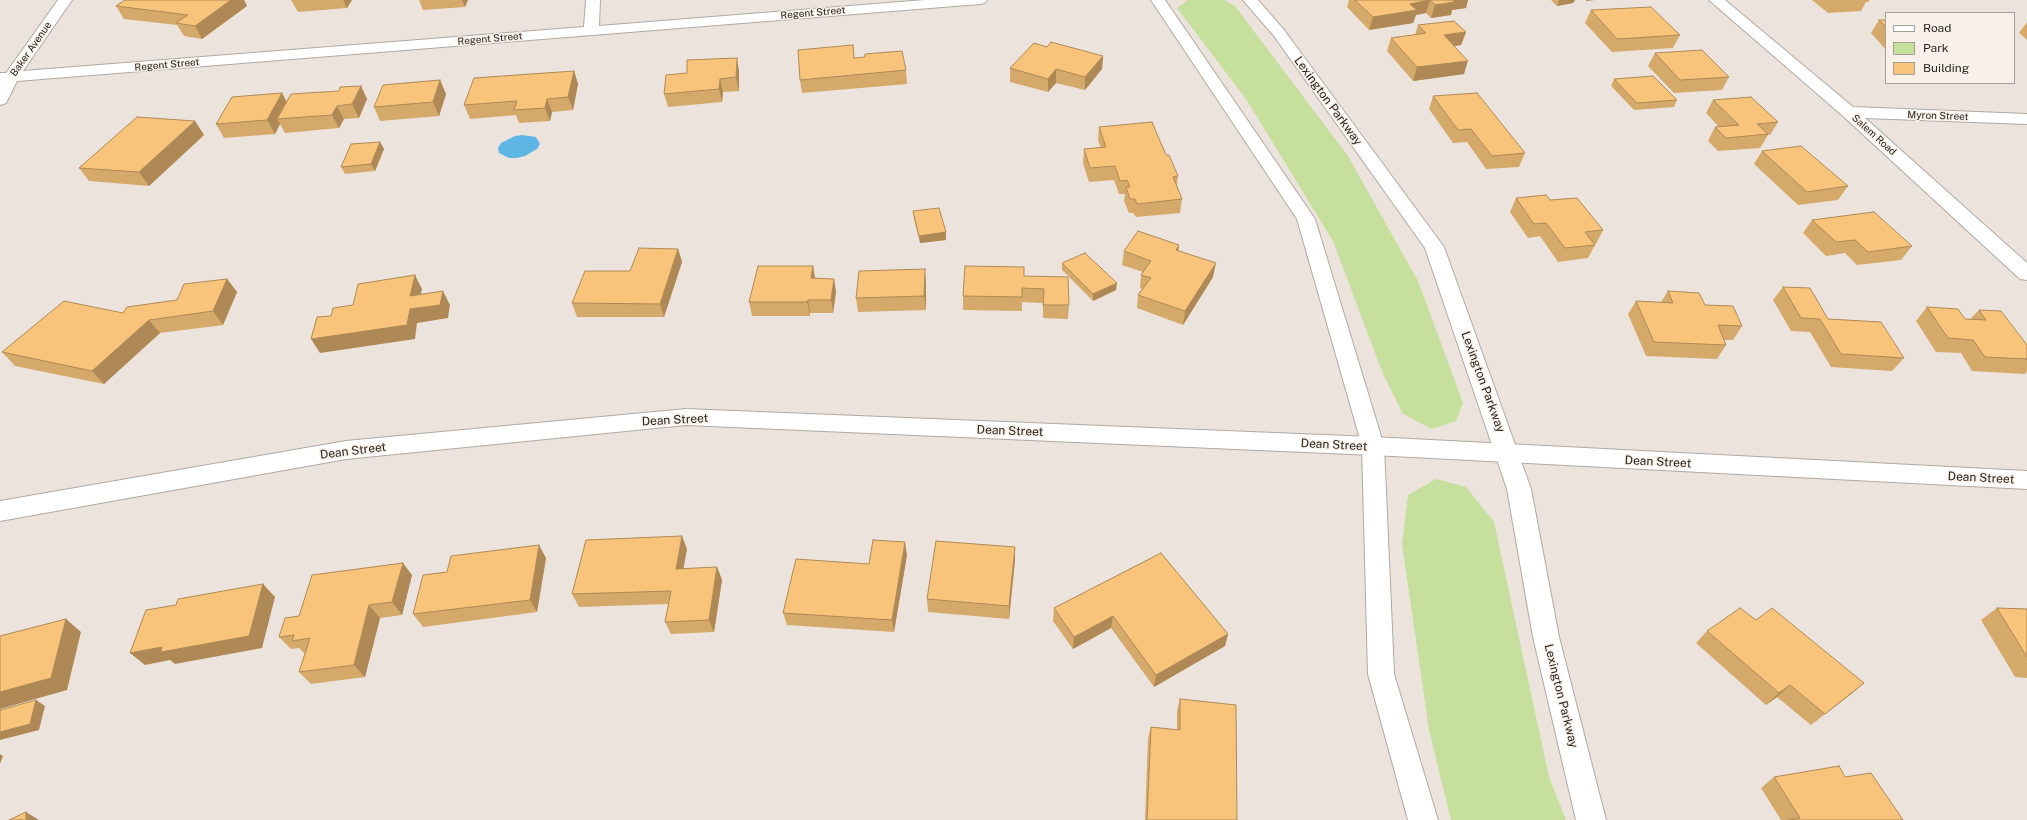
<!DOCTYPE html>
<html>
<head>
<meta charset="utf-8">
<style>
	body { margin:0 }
	#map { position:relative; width:2027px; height:820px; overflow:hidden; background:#ece4dc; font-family:"Public Sans",sans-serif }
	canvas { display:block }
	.legend { position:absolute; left:1885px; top:12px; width:130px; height:72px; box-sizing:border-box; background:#f9f1e9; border:1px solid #a59f99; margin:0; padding:5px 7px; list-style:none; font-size:12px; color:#282522 }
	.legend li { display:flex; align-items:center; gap:8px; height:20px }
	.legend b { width:20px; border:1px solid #a59f99 }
</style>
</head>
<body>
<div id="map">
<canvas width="2027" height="820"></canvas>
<ul class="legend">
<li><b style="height:5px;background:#fff"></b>Road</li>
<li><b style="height:11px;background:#c6df9c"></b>Park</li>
<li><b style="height:11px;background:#f8c47b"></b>Building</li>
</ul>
</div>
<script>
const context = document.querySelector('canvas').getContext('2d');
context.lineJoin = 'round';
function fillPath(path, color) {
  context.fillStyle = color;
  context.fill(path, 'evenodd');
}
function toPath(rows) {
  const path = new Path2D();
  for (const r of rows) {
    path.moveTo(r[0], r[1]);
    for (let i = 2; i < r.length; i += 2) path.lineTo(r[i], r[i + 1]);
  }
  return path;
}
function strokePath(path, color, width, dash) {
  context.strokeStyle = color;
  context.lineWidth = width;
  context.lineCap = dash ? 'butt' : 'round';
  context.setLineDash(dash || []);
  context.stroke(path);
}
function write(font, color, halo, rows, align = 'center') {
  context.font = font + ' "Public Sans",sans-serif';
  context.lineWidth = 3;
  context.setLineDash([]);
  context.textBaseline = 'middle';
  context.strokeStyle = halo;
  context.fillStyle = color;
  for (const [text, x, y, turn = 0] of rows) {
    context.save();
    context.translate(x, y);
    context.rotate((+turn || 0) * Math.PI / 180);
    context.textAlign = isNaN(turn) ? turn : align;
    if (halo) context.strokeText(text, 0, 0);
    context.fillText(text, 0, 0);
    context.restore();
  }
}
const green = toPath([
	[1188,0,1224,0,1235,6,1348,156,1418,281,1463,403,1456,421,1432,429,1403,414,1383,374,1333,241,1246,99,1177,8],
	[1436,479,1466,487,1494,522,1549,777,1566,820,1451,820,1429,730,1402,544,1408,495]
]);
const water = toPath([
	[522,135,536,137,540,144,537,149,525,156,517,158,509,158,499,153,498,148,501,143,515,136]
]);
const street = toPath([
	[58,0,72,0,23,71,584,27,586,0,600,0,599,26,925,0,987,0,985,3,980,4,17,81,6,103,0,105,0,73,6,73,58,0],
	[1151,0,1165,0,1315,219,1384,446,1394,674,1438,820,1408,820,1368,674,1362,446,1297,219,1151,0],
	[1243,0,1258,0,1284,30,1444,247,1531,489,1559,637,1606,820,1576,820,1533,637,1507,489,1425,248,1274,36,1243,0],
	[1709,0,1725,0,1853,107,2027,114,2027,124,1865,118,2027,263,2027,280,2020,279,1843,116,1709,0]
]);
const secondary = toPath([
	[686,409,1373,437,2027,471,2027,489,1373,455,686,425,346,459,0,521,0,501,346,441,686,409]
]);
const wall = toPath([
	[125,0,244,0,247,6,202,39,184,36,177,25,124,19,116,6],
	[291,0,352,0,347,8,298,12],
	[419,0,468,0,465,7,423,10],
	[1349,0,1468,0,1466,8,1452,10,1451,15,1431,18,1426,13,1416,15,1413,23,1369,30,1347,7],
	[1551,0,1575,0,1573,3,1557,6],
	[1812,0,1870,0,1868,2,1866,2,1861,11,1828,13],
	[1591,10,1680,35,1673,48,1612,52,1585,23],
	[1879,20,1886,20,1886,50,1871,33],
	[2027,22,2027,40,2019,33],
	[1418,25,1466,32,1461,45,1454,46,1464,74,1413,81,1387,51,1391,38,1415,35],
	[1047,47,1103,56,1102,69,1085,90,1056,83,1048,92,1010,82,1010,68],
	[1655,53,1729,77,1722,90,1674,93,1648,66],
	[854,58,906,70,907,84,802,93,800,80],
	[574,71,578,84,573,110,552,112,550,121,519,123,516,115,470,119,464,105],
	[739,71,739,91,723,92,722,102,668,107,664,94],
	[1614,79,1677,100,1674,107,1634,110,1611,86],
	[440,80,446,94,439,116,380,121,374,107],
	[361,86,367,99,359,118,344,119,339,128,285,133,280,124,275,134,224,138,216,124,339,91],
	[1433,96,1525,153,1519,167,1486,169,1467,142,1453,143,1429,109],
	[1713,100,1778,122,1770,135,1768,135,1760,148,1718,151,1708,141,1715,127,1719,127,1706,113],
	[195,121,204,135,149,186,89,181,79,168],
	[1099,127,1166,155,1178,176,1177,186,1182,199,1180,213,1136,217,1133,213,1129,213,1124,201,1125,194,1119,194,1114,180,1089,182,1083,163,1084,149,1101,148,1098,140],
	[380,142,384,149,375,171,345,174,341,167],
	[1762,151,1848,186,1838,200,1798,205,1754,164],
	[1516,198,1550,200,1603,230,1596,244,1594,244,1595,245,1588,258,1558,262,1540,236,1528,238,1510,212],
	[913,211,946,240,920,243,914,219],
	[1812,220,1912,246,1901,260,1857,265,1845,253,1826,256,1803,233],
	[1179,245,1178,251,1213,277,1183,325,1137,308,1138,295,1142,289,1140,288,1141,275,1143,272,1122,265,1124,251],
	[678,249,682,262,664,317,577,317,572,303,630,271],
	[1062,263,1116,290,1093,301,1062,270],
	[813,266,815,278,834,279,836,292,833,313,810,313,810,316,752,316,749,302],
	[1024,276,1069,305,1068,319,1043,318,1043,303,1022,302,1022,311,963,310,963,296],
	[227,279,237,292,223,325,160,333,104,384,15,366,2,352,123,313,177,300],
	[926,283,926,310,858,312,856,298],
	[1783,287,1828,319,1904,358,1892,371,1831,367,1810,332,1791,331,1773,300],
	[1668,291,1705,305,1742,326,1733,340,1724,340,1726,345,1717,359,1646,356,1628,314,1636,301,1661,302],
	[1927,307,1965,319,1970,319,1979,310,2027,345,2027,371,2025,374,1972,371,1961,353,1936,352,1916,321],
	[1015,547,1015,560,1009,619,928,612,927,599],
	[687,549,683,569,717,567,722,580,714,632,671,634,665,622,669,604,579,607,572,594],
	[1161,553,1228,634,1225,646,1154,687,1111,628,1073,649,1053,621,1054,608],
	[907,555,894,632,787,625,783,613,869,564],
	[546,558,537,612,423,627,413,614,447,572],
	[412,575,402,615,380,618,365,677,311,684,299,672,305,653,304,653,299,648,291,649,279,637,299,616],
	[1997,608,2027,609,2027,678,2015,677,1981,620],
	[1756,620,1864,683,1811,725,1777,697,1766,705,1696,643,1707,631],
	[1180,699,1237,820,1145,820,1148,739,1151,727,1177,730,1177,711],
	[1774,777,1845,777,1903,820,1781,820,1761,788]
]);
const shadedWall = toPath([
	[231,0,244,0,247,6,202,39,195,26],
	[343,0,352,0,347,8],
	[462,0,468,0,465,7],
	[1430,0,1426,13,1416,15,1413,23,1369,30,1373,17,1410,4],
	[1449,0,1468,0,1466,8,1452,10,1451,15,1431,18,1435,5],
	[1559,0,1575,0,1573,3,1557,6],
	[1586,0,1595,0,1586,1],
	[1466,32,1461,45,1439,48,1444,35],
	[1103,56,1102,69,1085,90,1085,77],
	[737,58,739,71,739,91,736,77],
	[1468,61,1464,74,1413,81,1417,67],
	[1056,69,1056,83,1048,92,1048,79],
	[574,71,578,84,573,110,568,97],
	[720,79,723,92,722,102,719,89],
	[440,80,446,94,439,116,433,102],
	[361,86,367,99,359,118,352,104],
	[282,93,289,106,277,119,280,124,275,134,267,120],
	[547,99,552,112,550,121,545,108],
	[337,106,344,119,339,128,332,115],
	[195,121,204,135,149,186,139,172],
	[380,142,384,149,375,171,371,164],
	[946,232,946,240,920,243,919,236],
	[1179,245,1177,259,1176,250],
	[678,249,682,262,664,317,660,304],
	[1216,263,1213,277,1183,325,1185,311],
	[813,266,815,279,811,278],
	[925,269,926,283,926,310,924,296],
	[415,275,422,289,418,308,443,291,450,305,448,318,417,323,415,339,320,353,311,339,410,309,410,296],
	[227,279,237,292,223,325,213,311],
	[834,279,836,292,833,313,831,300],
	[1117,283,1116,290,1093,301,1093,294],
	[808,300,810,313,810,316,807,302],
	[149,320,160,333,104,384,92,371],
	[682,536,687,549,681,582,676,569],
	[905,542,907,555,894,632,892,620],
	[539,545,546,558,537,612,530,600],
	[1015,547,1015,560,1009,619,1009,606],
	[403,563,412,575,402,615,392,602],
	[717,567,722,580,714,632,709,620],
	[263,584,275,597,262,648,175,664,170,660,145,665,130,653],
	[369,605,380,618,365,677,354,665],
	[1113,616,1111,628,1073,649,1074,637],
	[66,619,81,632,67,690,0,709,0,692],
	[1228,634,1225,646,1154,687,1156,675],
	[1864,683,1850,695,1811,725,1825,714],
	[1790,685,1777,697,1766,705,1779,693],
	[36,700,45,706,39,730,0,740,0,732],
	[0,754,3,756,0,764],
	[26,812,39,820,26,820]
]);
const building = toPath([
	[125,0,231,0,195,26,176,23,188,15,116,6,125,0],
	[1355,0,1452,0,1455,2,1435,5,1430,0,1410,4,1417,10,1373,17,1355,0],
	[1651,7,1680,35,1617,39,1591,10,1651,7],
	[1879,20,1886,20,1886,27,1879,20],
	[1454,21,1466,32,1444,35,1468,61,1417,67,1391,38,1426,33,1418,25,1454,21],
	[1051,42,1103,56,1085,77,1056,69,1048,79,1010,68,1034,43,1047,47,1051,42],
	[853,45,854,58,865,57,865,54,902,51,906,70,800,80,798,50,853,45],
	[1702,50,1729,77,1680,80,1655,53,1702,50],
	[737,58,736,77,720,79,719,89,664,94,666,75,687,73,687,60,737,58],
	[574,71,568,97,547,99,545,108,514,110,517,101,464,105,474,78,574,71],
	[1653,76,1677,100,1637,103,1614,79,1653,76],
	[440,80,433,102,374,107,383,85,440,80],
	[361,86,352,104,337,106,332,115,277,119,291,94,339,91,340,87,361,86],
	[282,93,267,120,216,124,232,97,282,93],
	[1477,93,1525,153,1492,156,1471,129,1458,130,1433,96,1477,93],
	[1751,97,1778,122,1757,124,1768,134,1726,138,1715,127,1739,125,1713,100,1751,97],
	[137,117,195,121,139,172,79,168,137,117],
	[1152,122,1166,155,1169,155,1178,176,1173,177,1182,199,1137,204,1135,199,1130,199,1126,187,1130,187,1127,180,1120,181,1115,166,1090,168,1084,149,1106,147,1099,127,1152,122],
	[380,142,371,164,341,167,351,144,380,142],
	[1801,146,1848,186,1807,192,1762,151,1801,146],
	[1546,195,1550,200,1577,198,1603,230,1585,232,1595,245,1565,248,1546,223,1534,224,1516,198,1546,195],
	[939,208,946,232,919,236,913,211,939,208],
	[1874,212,1912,246,1868,252,1855,240,1836,242,1812,220,1874,212],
	[1138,231,1179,245,1176,250,1216,263,1185,311,1138,295,1151,278,1141,275,1151,261,1124,251,1138,231],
	[639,248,678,249,660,304,572,303,585,271,630,271,639,248],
	[1085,253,1117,283,1093,294,1062,263,1085,253],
	[758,266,813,266,811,278,834,279,831,300,808,300,807,302,749,302,758,266],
	[965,266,1024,267,1024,276,1068,277,1069,305,1043,305,1044,289,1022,288,1022,297,963,296,965,266],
	[925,269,924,296,856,298,859,271,925,269],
	[415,275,410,296,443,291,440,305,410,309,407,325,311,339,317,317,331,316,333,308,353,305,358,284,415,275],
	[227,279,213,311,149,320,92,371,2,352,64,301,123,313,127,307,177,300,184,284,227,279],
	[1783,287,1810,288,1828,319,1881,322,1904,358,1841,354,1820,319,1801,318,1783,287],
	[1668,291,1699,293,1705,305,1733,306,1742,326,1718,325,1726,345,1654,342,1636,301,1673,303,1668,291],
	[1927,307,1958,309,1965,319,1986,320,1979,310,2001,311,2027,345,2027,359,1985,357,1973,340,1948,338,1927,307],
	[682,536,676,569,717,567,709,620,665,622,671,591,572,594,586,540,682,536],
	[873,540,905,542,892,620,783,613,796,559,869,564,873,540],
	[936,541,1015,547,1009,606,927,599,936,541],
	[539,545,530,600,413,614,423,575,447,572,451,556,539,545],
	[1161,553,1228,634,1156,675,1113,616,1074,637,1054,608,1161,553],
	[403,563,392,602,369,605,354,665,299,672,310,638,292,641,294,635,279,637,285,618,299,616,312,575,403,563],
	[263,584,249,636,161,652,162,647,130,653,146,610,176,605,178,599,263,584],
	[1740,608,1756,620,1772,608,1864,683,1825,714,1790,685,1779,693,1707,631,1740,608],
	[1997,608,2027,609,2027,657,1997,608],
	[66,619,51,678,0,692,0,636,66,619],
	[1180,699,1236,705,1237,820,1147,820,1151,727,1180,730,1180,699],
	[36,700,30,724,0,732,0,710,36,700],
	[1839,766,1845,777,1871,773,1903,820,1789,820,1800,818,1774,777,1839,766],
	[26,812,26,820,9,820,26,812]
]);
const farStreetnames = [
	["Regent Street",813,13,-5],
	["Regent Street",490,39,-5],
	["Baker Avenue",31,49,-55],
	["Regent Street",167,65,-5],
	["Myron Street",1938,116,2],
	["Salem Road",1874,135,42]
];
const streetNames = [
	["Lexington Parkway",1328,101,54],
	["Lexington Parkway",1483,382,70],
	["Dean Street",675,420,-3],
	["Dean Street",1010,431,2],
	["Dean Street",1334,445,3],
	["Dean Street",353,451,-7],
	["Dean Street",1658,462,3],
	["Dean Street",1981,478,3],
	["Lexington Parkway",1561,696,76]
];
fillPath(green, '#c6df9c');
fillPath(water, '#5eb6e5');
strokePath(street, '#b1a9a2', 2);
strokePath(secondary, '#b1a9a2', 2);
fillPath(street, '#fff');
fillPath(secondary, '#fff');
fillPath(wall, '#d5a96a');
fillPath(shadedWall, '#ae8956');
fillPath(building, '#f8c47b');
strokePath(building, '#ae8956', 1);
write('10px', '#282522', '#f9f1e9', farStreetnames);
write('12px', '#282522', '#f9f1e9', streetNames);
</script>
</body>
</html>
